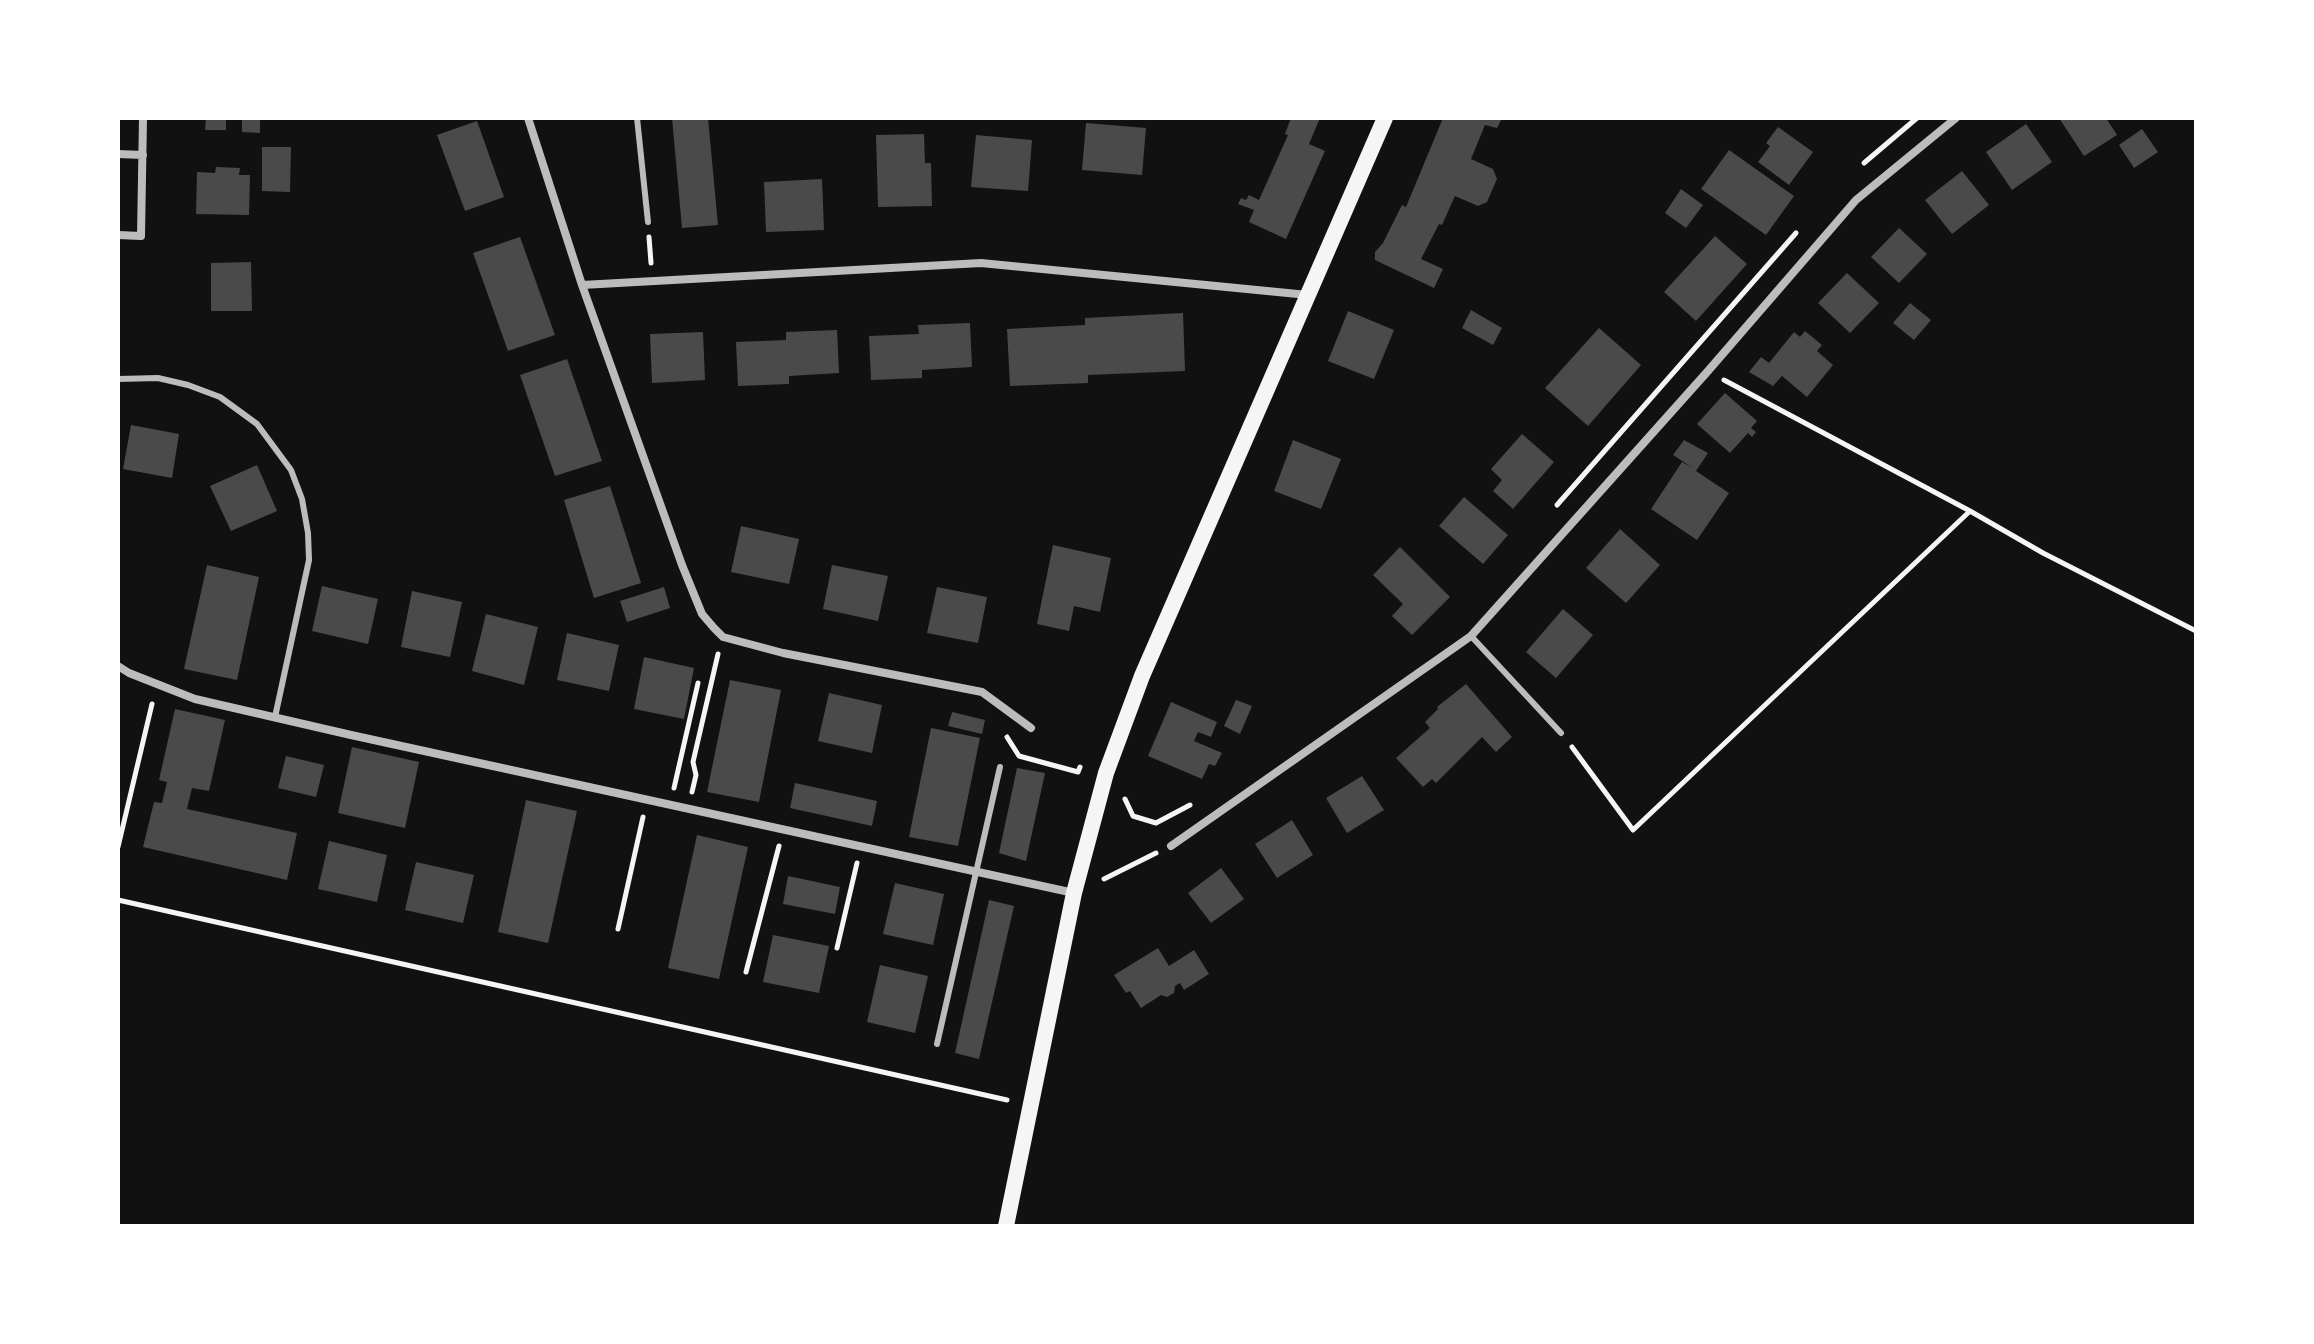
<!DOCTYPE html>
<html>
<head>
<meta charset="utf-8">
<style>
	body { margin:0 }
	#map { position:relative; width:2314px; height:1344px; overflow:hidden; background:#111; font-family:"PT Sans Narrow",sans-serif }
	canvas { display:block }
	.frame { position:absolute; inset:0; border:120px solid #fff; pointer-events:none }
</style>
</head>
<body>
<div id="map">
<canvas width="2314" height="1344"></canvas>
<div class="frame"></div>
</div>
<script>
const context = document.querySelector('canvas').getContext('2d');
context.lineJoin = 'round';
function fillPath(path, color) {
  context.fillStyle = color;
  context.fill(path, 'evenodd');
}
function toPath(rows) {
  const path = new Path2D();
  for (const r of rows) {
    path.moveTo(r[0], r[1]);
    for (let i = 2; i < r.length; i += 2) path.lineTo(r[i], r[i + 1]);
  }
  return path;
}
function strokePath(path, color, width, dash) {
  context.strokeStyle = color;
  context.lineWidth = width;
  context.lineCap = dash ? 'butt' : 'round';
  context.setLineDash(dash || []);
  context.stroke(path);
}
const building = toPath([
	[206,118,226,118,226,130,205,130],
	[242,118,260,118,260,133,242,132],
	[672,118,708,118,718,225,682,228],
	[1291,118,1320,118,1309,144,1325,151,1286,239,1249,222,1254,210,1238,204,1241,198,1246,200,1249,195,1259,200,1288,135,1285,134],
	[1443,118,1502,118,1497,128,1485,125,1471,159,1493,169,1497,179,1487,202,1478,206,1455,196,1442,225,1439,224,1421,259,1443,269,1434,288,1375,260,1375,252,1383,243,1402,205,1406,207],
	[2059,118,2106,118,2117,135,2084,156],
	[477,121,504,197,465,211,437,135],
	[1086,123,1146,128,1142,175,1082,170],
	[2026,124,2052,162,2012,190,1986,152],
	[1778,127,1813,152,1789,185,1758,162,1770,146,1766,143],
	[2142,129,2158,152,2134,168,2119,145],
	[924,134,925,163,931,163,932,206,878,207,876,135],
	[976,135,1032,140,1028,191,971,187],
	[262,147,291,147,290,192,262,191],
	[1729,150,1794,196,1766,235,1701,189],
	[216,167,240,168,239,175,250,175,249,215,196,214,197,172,215,173],
	[1962,171,1989,205,1952,234,1925,200],
	[822,179,824,230,766,232,764,182],
	[1681,189,1703,205,1686,228,1665,213],
	[1899,228,1927,254,1899,283,1871,257],
	[1715,236,1747,264,1696,321,1664,292],
	[520,237,555,335,508,351,473,253],
	[251,262,252,311,211,311,211,263],
	[1847,273,1879,303,1850,333,1818,303],
	[1910,303,1931,320,1914,340,1893,323],
	[1471,310,1502,328,1493,345,1462,328],
	[1348,311,1394,330,1374,379,1328,361],
	[1183,313,1185,371,1088,375,1088,383,1010,386,1007,329,1085,325,1085,318],
	[970,323,972,367,922,370,922,378,871,380,869,336,919,334,918,325],
	[1599,328,1641,365,1588,426,1545,388],
	[837,330,839,373,789,376,789,384,738,386,736,342,786,340,786,332],
	[1805,331,1822,345,1817,351,1833,365,1807,397,1782,376,1773,386,1749,372,1761,357,1769,363,1794,332,1800,337],
	[703,332,705,380,652,383,650,334],
	[567,359,602,461,555,476,520,375],
	[1725,393,1757,421,1751,428,1756,432,1752,437,1748,433,1730,453,1697,424],
	[131,425,179,434,172,478,123,469],
	[1522,434,1554,462,1513,509,1493,491,1502,480,1491,469],
	[1293,440,1341,459,1321,509,1274,491],
	[1684,440,1708,453,1696,471,1729,493,1697,540,1651,509,1682,462,1693,468,1673,455],
	[257,465,277,511,231,531,210,486],
	[610,486,641,583,594,598,564,500],
	[1464,497,1508,535,1483,564,1439,526],
	[741,526,799,539,789,584,731,572],
	[1620,529,1660,565,1626,603,1586,568],
	[1053,545,1111,558,1100,612,1074,606,1069,631,1037,624],
	[1400,547,1450,597,1412,635,1392,616,1403,604,1373,575],
	[207,565,259,577,237,680,184,669],
	[832,565,888,576,878,621,823,609],
	[322,586,378,599,368,644,312,631],
	[664,587,670,608,627,622,620,601],
	[937,587,987,597,978,643,927,633],
	[412,591,462,602,450,657,401,647],
	[1563,609,1593,635,1556,678,1526,652],
	[486,614,538,627,524,685,472,671],
	[567,633,619,645,609,691,557,680],
	[644,657,694,668,684,719,634,709],
	[730,680,781,690,759,802,707,792],
	[1466,684,1512,737,1496,752,1482,737,1436,783,1432,779,1423,787,1396,758,1430,728,1425,722,1438,709,1437,707],
	[829,693,882,705,872,753,818,741],
	[1236,700,1252,706,1240,734,1224,726],
	[1171,702,1217,722,1211,737,1198,732,1194,741,1222,753,1215,766,1209,764,1202,779,1148,756],
	[175,709,225,720,209,791,192,788,187,809,297,833,287,880,143,847,154,802,162,803,167,782,159,780],
	[952,712,985,720,982,734,948,726],
	[931,728,980,738,958,846,909,837],
	[352,747,419,762,405,828,338,813],
	[286,756,324,765,316,797,278,788],
	[1017,768,1045,773,1026,861,999,853],
	[1362,776,1384,810,1347,833,1326,798],
	[795,783,877,801,872,826,790,808],
	[526,800,577,811,548,943,498,932],
	[1292,820,1313,855,1277,878,1255,844],
	[697,835,748,847,719,979,668,968],
	[329,841,387,855,377,902,318,889],
	[416,862,474,875,463,923,405,910],
	[1221,868,1244,899,1211,923,1188,893],
	[788,876,840,887,835,914,783,904],
	[895,883,944,894,933,945,883,934],
	[989,900,1014,906,979,1059,955,1053],
	[773,935,829,946,819,993,763,982],
	[1158,948,1169,966,1194,950,1209,974,1184,990,1180,983,1175,986,1174,993,1167,997,1161,995,1141,1008,1130,991,1126,993,1114,975],
	[880,965,928,976,915,1033,867,1022]
]);
const path = toPath([
	[1864,163,1917,118],
	[649,237,651,263],
	[1724,380,1970,511,2043,553,2196,631],
	[1557,505,1796,233],
	[1007,737,1019,756,1078,772,1080,767],
	[1572,747,1633,830,1970,511],
	[674,788,698,683],
	[692,792,696,775,693,762,718,654],
	[1125,799,1133,816,1156,823,1190,805],
	[118,847,152,704],
	[1104,879,1156,853],
	[118,900,1007,1100],
	[618,929,643,817],
	[837,948,857,863],
	[746,972,779,846]
]);
const service = toPath([
	[637,118,648,222],
	[118,379,158,378,188,385,220,397,257,424,291,470,302,499,308,533,309,560,275,717],
	[1471,636,1561,733],
	[937,1044,1000,767]
]);
const minor = toPath([
	[528,118,582,285,682,565,702,614,714,628,723,637,783,653,982,692,1031,728],
	[118,154,143,155],
	[118,235,141,236,143,118],
	[582,285,981,263,1308,295],
	[118,666,129,673,195,699,351,735,1074,893],
	[1171,846,1471,636,1708,371,1856,200,1956,118]
]);
const secondary = toPath([
	[1006,1226,1074,893,1106,773,1142,676,1385,118]
]);
fillPath(building, '#4a4a4a');
strokePath(path, '#f5f5f5', 5);
strokePath(service, '#bcbcbc', 6);
strokePath(minor, '#bcbcbc', 8);
strokePath(secondary, '#f5f5f5', 16);
</script>
</body>
</html>
